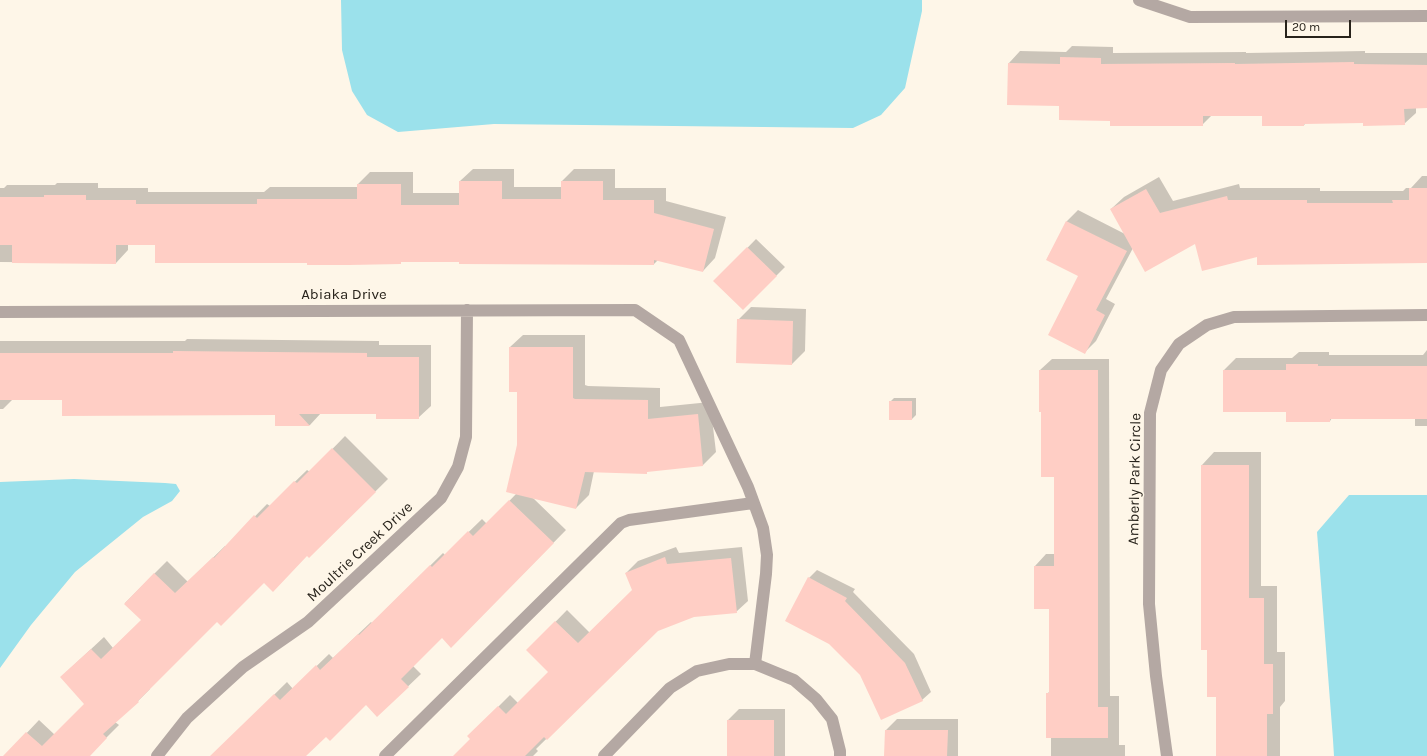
<!DOCTYPE html>
<html>
<head>
<meta charset="utf-8">
<style>
	body { margin:0 }
	#map { position:relative; width:1427px; height:756px; overflow:hidden; background:#fef6e8; font-family:Karla,sans-serif }
	canvas { display:block }
	.scale { position:absolute; left:1285px; top:20px; width:66px; height:18px; box-sizing:border-box; border:2px solid #28231b; border-top:0; padding-left:5px; font-size:12px; line-height:14px; white-space:nowrap; color:#28231b; -webkit-text-stroke:3px #fef6e8; paint-order:stroke }
</style>
</head>
<body>
<div id="map">
<canvas width="1427" height="756"></canvas>
<div class="scale">20 m</div>
</div>
<script>
const context = document.querySelector('canvas').getContext('2d');
context.lineJoin = 'round';
function fillPath(path, color) {
  context.fillStyle = color;
  context.fill(path, 'evenodd');
}
function toPath(rows) {
  const path = new Path2D();
  for (const r of rows) {
    path.moveTo(r[0], r[1]);
    for (let i = 2; i < r.length; i += 2) path.lineTo(r[i], r[i + 1]);
  }
  return path;
}
function strokePath(path, color, width, dash) {
  context.strokeStyle = color;
  context.lineWidth = width;
  context.lineCap = dash ? 'butt' : 'round';
  context.setLineDash(dash || []);
  context.stroke(path);
}
function write(font, color, halo, rows, align = 'center') {
  context.font = font + ' Karla,sans-serif';
  context.lineWidth = 3;
  context.setLineDash([]);
  context.textBaseline = 'middle';
  context.strokeStyle = halo;
  context.fillStyle = color;
  for (const [text, x, y, turn = 0] of rows) {
    context.save();
    context.translate(x, y);
    context.rotate((+turn || 0) * Math.PI / 180);
    context.textAlign = isNaN(turn) ? turn : align;
    if (halo) context.strokeText(text, 0, 0);
    context.fillText(text, 0, 0);
    context.restore();
  }
}
const water = toPath([
	[341,0,922,0,922,11,905,88,881,115,853,128,494,124,398,132,367,115,352,91,342,50],
	[74,479,165,483,176,484,180,491,172,501,143,517,75,572,31,625,0,668,0,482],
	[1349,495,1427,495,1427,756,1334,756,1333,740,1317,532]
]);
const shadow = toPath([
	[1072,46,1113,47,1113,53,1246,52,1246,53,1365,51,1365,53,1427,53,1427,107,1416,108,1416,113,1404,124,1364,122,1306,123,1304,125,1263,115,1212,115,1202,125,1111,120,1060,105,1009,63,1020,51,1066,52],
	[473,169,514,169,514,187,562,187,562,181,574,169,615,169,615,188,666,188,666,201,726,217,715,258,703,271,658,260,654,264,460,261,308,262,156,244,128,244,128,250,116,263,0,262,0,188,4,188,7,185,55,185,57,183,98,183,98,188,148,188,148,192,264,192,270,187,358,187,358,184,370,172,413,172,413,193,460,193,460,181],
	[1422,176,1427,176,1427,263,1258,255,1195,243,1133,248,1106,299,1115,304,1096,341,1085,352,1079,275,1047,259,1067,221,1078,210,1125,234,1111,209,1124,197,1159,177,1173,201,1239,184,1240,188,1320,188,1320,191,1403,191,1406,188,1411,188],
	[756,239,785,267,743,309,715,281],
	[751,307,806,309,805,351,792,364,738,320],
	[523,335,585,335,585,385,588,386,660,388,660,407,710,402,716,452,703,465,648,471,646,473,594,471,589,495,576,508,532,497,566,530,451,647,442,637,413,666,421,674,377,716,366,704,326,735,305,756,212,756,287,682,293,689,329,654,333,658,371,622,372,623,443,553,445,555,482,519,487,524,516,494,518,391,510,347],
	[187,339,379,341,379,345,431,345,431,406,418,418,377,413,321,413,310,425,276,425,276,414,63,399,13,399,3,409,0,409,0,341,185,341],
	[1427,350,1427,426,1415,426,1415,418,1332,418,1330,421,1287,411,1224,370,1236,358,1292,358,1299,352,1329,352,1329,355,1423,355],
	[1052,359,1109,359,1110,696,1119,696,1119,745,1125,745,1125,756,1051,756,1051,737,1047,694,1050,691,1050,608,1035,608,1035,566,1046,554,1055,554,1055,476,1042,411,1040,370],
	[894,398,916,398,916,415,912,419,890,402],
	[345,436,388,479,309,557,307,555,264,582,217,621,149,688,150,689,138,701,115,722,119,725,88,756,5,756,39,720,55,735,86,704,61,677,104,637,113,648,142,620,125,603,167,561,188,582,225,546,226,546,267,504,270,506,307,470,310,472],
	[1214,452,1261,452,1261,586,1277,586,1277,652,1285,652,1285,701,1280,707,1280,756,1217,756,1217,696,1208,649,1202,465],
	[676,547,679,553,742,547,748,601,736,612,693,616,657,630,536,749,538,751,533,756,454,756,472,739,469,736,510,695,518,703,550,672,528,650,567,610,590,633,633,590,626,573,638,561],
	[817,570,855,589,853,592,914,654,931,692,922,700,861,674,809,578],
	[739,709,785,709,785,756,728,756,728,720],
	[897,719,958,719,958,756,886,756,886,730]
]);
const building = toPath([
	[1060,57,1101,58,1101,64,1235,63,1235,64,1354,62,1354,64,1427,65,1427,108,1404,109,1405,125,1363,126,1363,123,1304,124,1304,126,1262,126,1262,116,1203,116,1203,126,1110,126,1110,121,1059,120,1059,106,1007,105,1008,63,1060,64],
	[459,181,502,181,502,199,561,199,561,181,603,181,603,200,654,200,654,213,714,229,703,272,654,260,654,265,459,264,459,262,401,262,401,264,349,265,307,265,307,263,155,263,155,245,116,245,116,264,12,263,12,245,0,245,0,197,44,197,44,195,86,195,86,200,136,200,136,204,257,204,257,199,357,199,357,184,401,184,401,205,459,205],
	[1409,188,1427,188,1427,263,1257,265,1257,257,1202,271,1195,244,1145,272,1110,209,1146,189,1160,213,1227,196,1228,200,1307,200,1307,203,1393,203,1392,200,1409,200],
	[1066,221,1127,251,1096,310,1105,315,1085,354,1048,335,1078,276,1046,260],
	[747,247,777,276,743,310,713,281],
	[737,319,793,321,792,365,736,363],
	[509,347,573,347,573,398,575,399,648,400,648,419,698,414,703,466,647,472,647,474,585,472,576,509,506,492,517,445,517,392,509,392],
	[173,351,367,353,367,357,419,357,419,419,376,419,376,414,299,414,310,426,275,426,275,415,62,416,62,400,0,400,0,353,173,353],
	[1286,364,1318,364,1318,366,1427,366,1427,419,1330,419,1330,422,1286,422,1286,412,1223,412,1223,370,1286,370],
	[1039,370,1098,370,1098,707,1108,707,1108,738,1046,738,1046,693,1049,693,1049,609,1034,609,1034,566,1054,566,1054,477,1041,477,1041,412,1039,412],
	[889,401,912,401,912,420,889,420],
	[332,448,376,492,309,558,307,556,273,592,264,583,221,626,217,622,138,701,139,702,103,734,107,738,90,756,3,756,26,732,42,746,84,704,60,677,91,649,101,659,141,620,124,604,154,573,175,593,213,557,214,558,254,515,257,518,294,481,297,483],
	[1201,465,1249,465,1249,598,1264,598,1264,664,1273,664,1273,714,1267,714,1267,756,1216,756,1216,697,1207,697,1207,650,1201,650],
	[509,500,554,543,451,648,442,638,401,679,409,687,377,717,366,705,330,741,326,737,306,756,210,756,274,694,280,700,316,665,320,670,358,634,359,635,430,565,432,567,468,531,473,536],
	[665,557,667,564,731,558,737,613,694,617,658,631,547,740,544,737,525,756,453,756,470,739,467,736,498,706,506,714,548,672,526,650,555,621,578,643,632,590,625,573],
	[808,577,847,598,845,601,905,663,923,701,881,720,860,675,829,644,785,621],
	[727,720,774,720,774,756,727,756],
	[885,730,948,730,947,756,884,756]
]);
const minor = toPath([
	[1139,0,1190,17,1427,16],
	[0,312,635,310,679,340,748,487,763,528,767,555,766,574,755,664],
	[157,756,187,718,243,667,308,622,441,498,458,467,466,437,467,310],
	[385,756,621,523,629,520,753,503],
	[604,756,670,688,697,671,729,664,755,664,794,680,816,699,832,719,840,751,840,756],
	[1167,756,1156,676,1149,604,1150,413,1161,370,1179,344,1207,325,1234,317,1427,315]
]);
const streetNames = [
	["Abiaka Drive",344,295],
	["Amberly Park Circle",1135,479,-89],
	["Moultrie Creek Drive",360,552,-43]
];
fillPath(water, '#9be1eb');
fillPath(shadow, '#0003');
fillPath(building, '#ffcec5');
strokePath(minor, '#b4a8a3', 12);
write('15px', '#28231b', '#fef6e8', streetNames);
</script>
</body>
</html>
